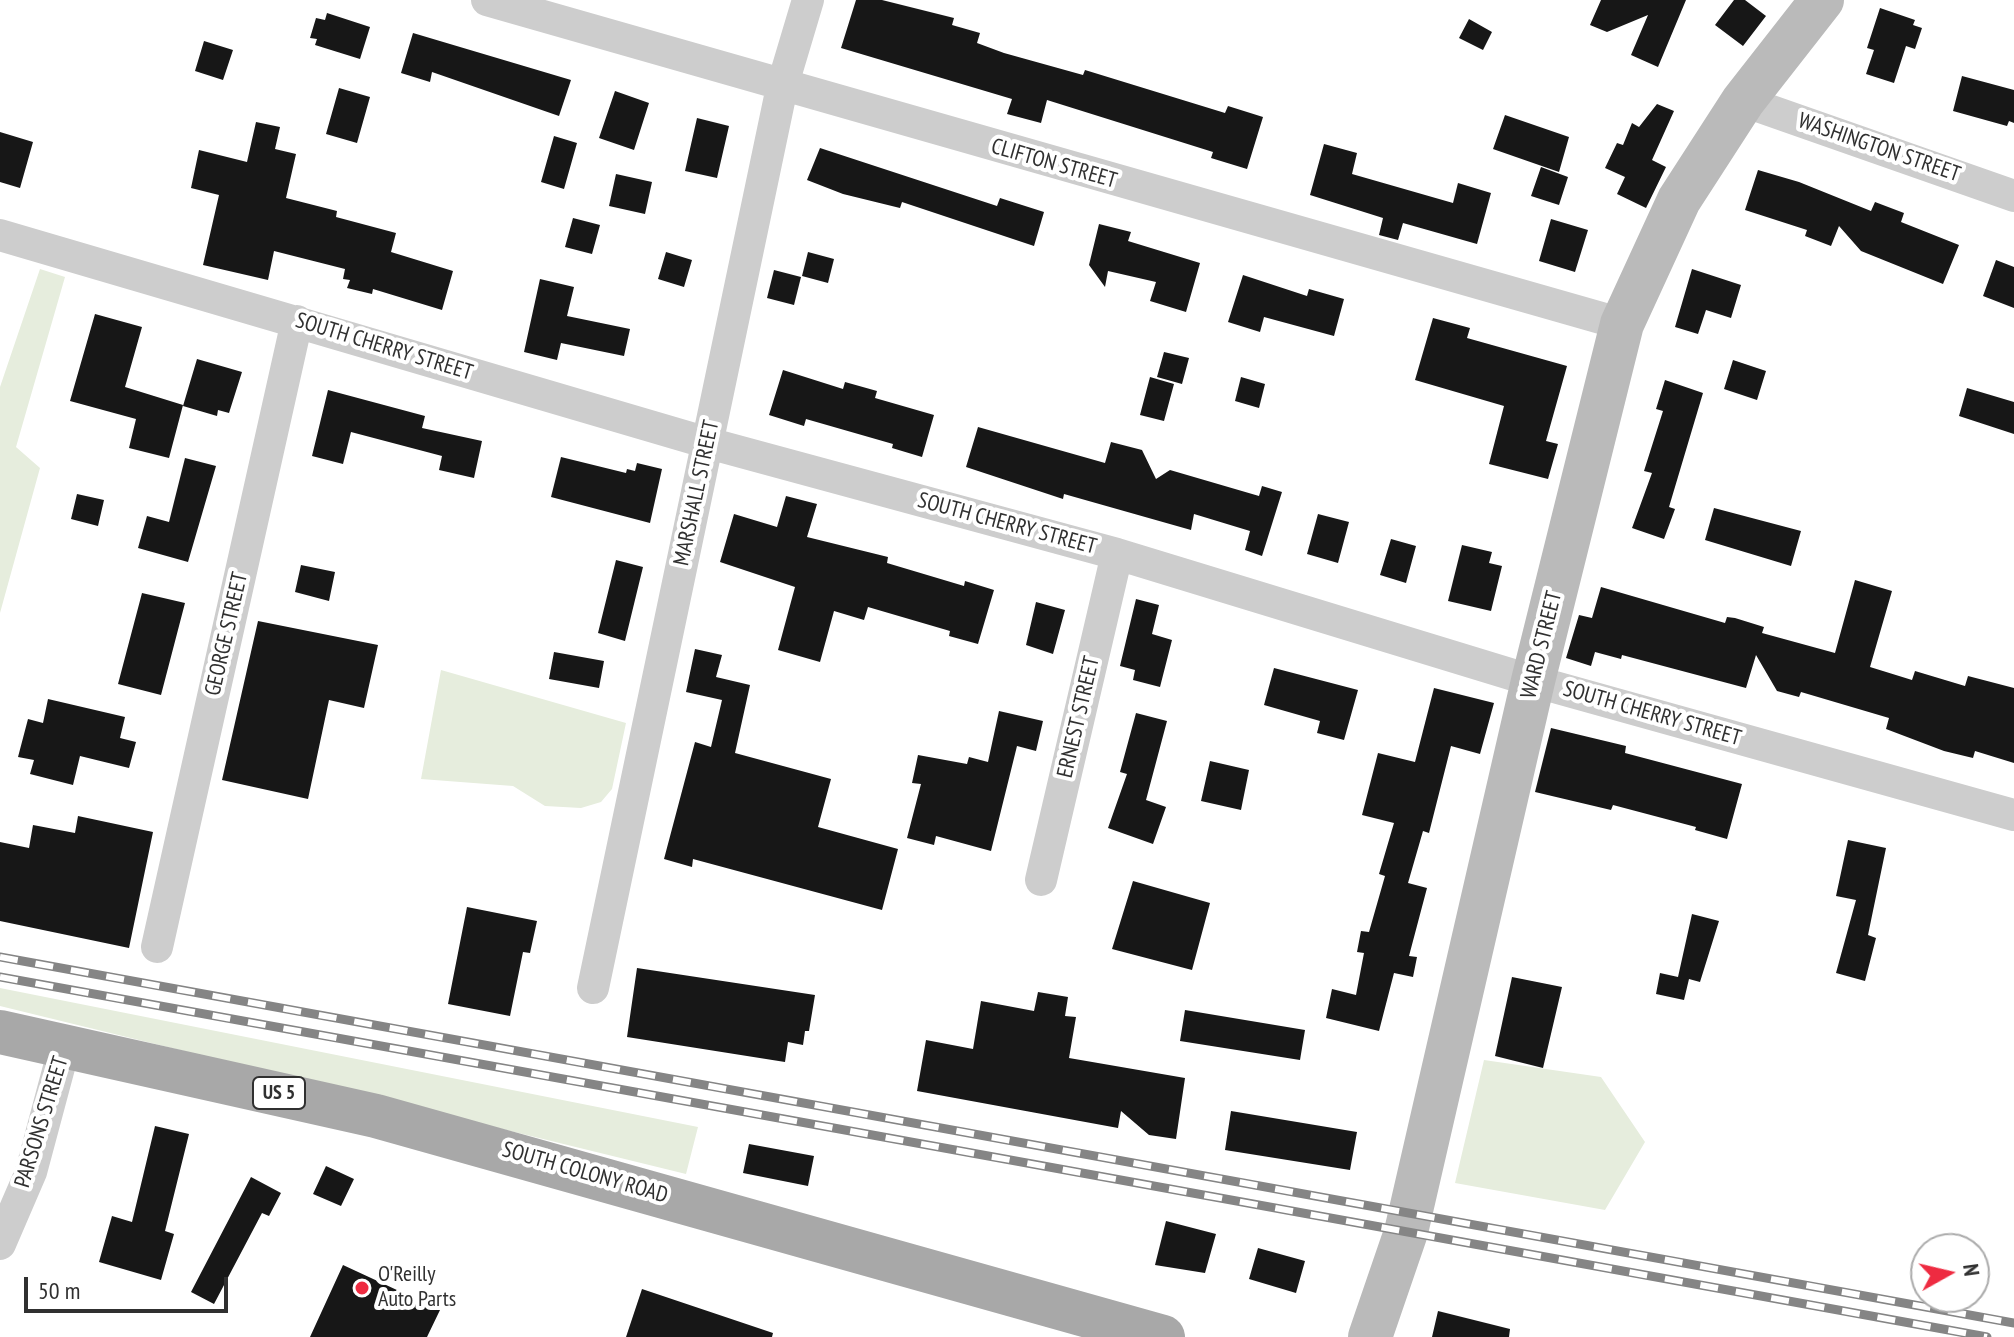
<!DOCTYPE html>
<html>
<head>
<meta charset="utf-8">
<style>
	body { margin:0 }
	#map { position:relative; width:2014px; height:1337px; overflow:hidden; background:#fff; font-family:"PT Sans Narrow",sans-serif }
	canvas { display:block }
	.north { position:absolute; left:1910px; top:1233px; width:80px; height:80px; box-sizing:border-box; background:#fff; border:2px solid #acacac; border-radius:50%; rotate:82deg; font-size:22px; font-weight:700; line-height:32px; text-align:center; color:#303030 }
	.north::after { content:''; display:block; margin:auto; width:28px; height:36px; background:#ee2b41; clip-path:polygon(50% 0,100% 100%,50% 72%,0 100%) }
	.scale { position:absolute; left:24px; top:1277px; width:204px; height:36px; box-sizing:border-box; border:4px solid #303030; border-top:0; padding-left:10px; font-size:24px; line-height:28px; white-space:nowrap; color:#303030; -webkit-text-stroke:6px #fff; paint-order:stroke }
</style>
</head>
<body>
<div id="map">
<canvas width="2014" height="1337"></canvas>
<div class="north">N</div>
<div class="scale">50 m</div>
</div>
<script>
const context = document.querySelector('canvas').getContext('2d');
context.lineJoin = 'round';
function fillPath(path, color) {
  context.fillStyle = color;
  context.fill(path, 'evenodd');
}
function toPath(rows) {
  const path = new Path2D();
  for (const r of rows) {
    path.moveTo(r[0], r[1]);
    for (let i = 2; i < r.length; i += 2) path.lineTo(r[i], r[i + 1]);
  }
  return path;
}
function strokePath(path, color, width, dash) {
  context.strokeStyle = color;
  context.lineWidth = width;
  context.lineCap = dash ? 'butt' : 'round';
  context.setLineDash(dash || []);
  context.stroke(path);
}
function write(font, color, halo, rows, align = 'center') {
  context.font = font + ' "PT Sans Narrow",sans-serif';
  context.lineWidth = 8;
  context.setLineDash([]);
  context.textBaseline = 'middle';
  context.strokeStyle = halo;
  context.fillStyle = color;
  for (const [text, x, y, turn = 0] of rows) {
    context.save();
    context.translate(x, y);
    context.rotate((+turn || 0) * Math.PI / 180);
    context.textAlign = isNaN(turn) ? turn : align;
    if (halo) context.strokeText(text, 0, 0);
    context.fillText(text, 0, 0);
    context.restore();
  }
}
const green = toPath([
	[40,269,65,277,16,447,40,468,0,613,0,387],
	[441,670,626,723,612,789,601,802,581,808,545,806,513,786,421,779],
	[0,988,698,1127,686,1174,0,1006],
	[1484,1060,1601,1077,1645,1142,1605,1210,1455,1183]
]);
const building = toPath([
	[856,0,882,0,954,18,952,25,980,33,977,43,1004,53,1083,75,1085,70,1225,113,1228,106,1263,117,1247,169,1211,158,1213,152,1047,100,1041,123,1007,114,1012,99,841,48],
	[1601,0,1686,0,1658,67,1631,55,1648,15,1607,32,1590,25],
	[1734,0,1745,0,1766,16,1743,46,1715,25],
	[1880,8,1915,20,1913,25,1922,28,1915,49,1906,46,1894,83,1866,74,1874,50,1867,48],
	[327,13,370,27,360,59,315,45,317,39,310,38,316,18,325,20],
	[1469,19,1492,32,1483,50,1459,38],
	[413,33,571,80,559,116,432,72,430,82,401,73],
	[204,41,233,50,223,80,195,71],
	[1962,76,2014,90,2014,123,2009,121,2007,126,1953,111],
	[339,88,370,97,357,143,326,134],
	[615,91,649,103,634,150,599,138],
	[1657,104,1674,111,1652,160,1666,167,1646,208,1617,194,1625,177,1605,168,1617,143,1623,145,1632,123,1639,127],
	[1505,115,1569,137,1559,172,1493,149],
	[697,118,729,126,717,178,685,171],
	[256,122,280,127,275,149,296,154,286,198,337,211,336,217,396,233,391,252,453,271,442,310,373,289,372,294,347,288,350,280,343,279,345,269,274,251,268,280,203,265,219,195,191,188,199,150,247,162],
	[0,132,33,142,20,188,0,182],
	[554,136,577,143,564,189,541,182],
	[1324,144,1357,153,1352,174,1453,203,1458,183,1491,193,1477,244,1403,223,1398,240,1379,235,1383,218,1310,195],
	[820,148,997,206,1000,198,1044,212,1034,246,902,202,900,208,843,194,807,180],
	[1541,167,1568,177,1559,205,1531,196],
	[1758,170,1799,182,1871,211,1875,202,1904,213,1901,222,1959,245,1943,284,1861,251,1839,226,1831,246,1805,236,1807,230,1745,210],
	[616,174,652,182,645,214,609,206],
	[573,218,600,225,592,254,565,247],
	[1551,219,1588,230,1575,272,1539,261],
	[1099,224,1131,232,1128,241,1200,263,1186,312,1150,301,1156,282,1108,271,1105,287,1089,265],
	[666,252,692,260,684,287,658,279],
	[808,252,834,259,828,283,802,276],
	[1996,260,2014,267,2014,308,1983,296],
	[1692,269,1741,285,1731,318,1706,310,1698,334,1675,327],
	[774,270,801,277,794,305,767,298],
	[1243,275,1307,296,1309,289,1344,299,1334,336,1264,317,1260,332,1228,322],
	[540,279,574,287,567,316,630,329,624,356,561,343,557,360,524,352],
	[95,314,142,327,125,387,183,405,169,458,129,448,136,419,70,401],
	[1433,318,1470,328,1467,338,1567,366,1546,441,1558,444,1548,479,1489,464,1504,406,1415,380],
	[1164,352,1189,358,1182,384,1157,377],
	[197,359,242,372,229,413,218,410,217,416,183,406],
	[1733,360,1766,371,1757,400,1724,389],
	[783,370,843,389,845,382,877,391,875,398,934,415,922,457,892,448,893,444,806,419,804,426,769,415],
	[1150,377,1174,384,1164,421,1140,415],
	[1241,377,1265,384,1259,408,1235,401],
	[1665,380,1703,393,1669,507,1675,509,1664,539,1632,528,1652,473,1644,471,1663,411,1656,409],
	[1967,388,2014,402,2014,434,1959,416],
	[328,390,425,416,422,428,482,441,474,478,439,470,442,456,351,432,343,464,312,456],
	[978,427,1105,463,1111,442,1142,450,1156,479,1170,470,1259,496,1262,486,1282,492,1262,556,1245,550,1250,531,1194,514,1191,530,1064,494,1063,499,966,467],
	[561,457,626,473,627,469,635,471,637,463,662,469,650,523,551,497],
	[185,458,216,466,188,562,138,548,147,516,169,522],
	[77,494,104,500,98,526,71,519],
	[786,496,817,504,807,537,888,557,887,563,964,586,965,581,994,590,978,644,949,636,950,631,868,607,864,620,834,611,820,662,778,650,795,587,720,562,734,514,777,527],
	[1714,508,1801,531,1791,566,1705,540],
	[1318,514,1349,522,1338,563,1307,554],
	[1391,539,1416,546,1406,583,1380,575],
	[1462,545,1492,552,1489,563,1502,566,1491,611,1448,601],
	[616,560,643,567,625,641,598,633],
	[301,565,335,572,329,601,295,592],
	[1855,580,1892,591,1870,667,1912,680,1915,671,1965,686,1968,676,2014,688,2014,763,1975,751,1973,758,1944,751,1886,729,1889,718,1801,692,1799,697,1777,691,1756,655,1746,688,1622,655,1621,659,1595,652,1591,666,1566,658,1579,615,1592,618,1601,587,1725,623,1727,617,1735,618,1764,627,1762,633,1835,653],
	[142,593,185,603,161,695,118,684],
	[1136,599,1159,605,1152,634,1172,640,1160,687,1133,680,1135,670,1120,666],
	[1036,602,1065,610,1053,654,1026,645],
	[258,621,378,645,364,708,329,700,308,799,222,780],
	[695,649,722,655,716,677,750,685,735,753,831,779,818,827,898,849,882,910,693,859,692,867,664,859,695,742,711,747,722,700,686,692],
	[554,652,604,661,599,688,549,679],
	[1274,668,1358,690,1344,740,1317,733,1320,721,1264,705],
	[1434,688,1494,703,1480,754,1451,746,1429,833,1423,831,1408,883,1427,888,1409,956,1417,957,1413,977,1394,973,1379,1031,1326,1018,1332,989,1356,995,1364,953,1357,952,1361,931,1369,932,1385,876,1379,874,1394,823,1362,815,1378,753,1415,762],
	[48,699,125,717,120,738,136,742,129,768,80,756,73,785,30,774,34,760,18,757,28,719,43,723],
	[999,711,1043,721,1036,751,1017,746,991,851,936,836,934,845,907,838,921,784,912,783,918,755,967,764,969,757,988,762],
	[1136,713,1167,721,1146,800,1166,807,1153,844,1108,828,1127,774,1120,772],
	[1551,728,1626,746,1625,753,1742,784,1727,839,1695,830,1696,827,1613,805,1611,810,1535,792],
	[1210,761,1249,770,1241,810,1201,801],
	[78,816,153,832,129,948,0,921,0,842,29,848,33,825,75,833],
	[1848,840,1886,848,1868,935,1876,938,1865,981,1836,973,1856,900,1836,896],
	[1133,881,1210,903,1192,970,1112,949],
	[467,907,537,921,530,953,523,952,510,1016,448,1004],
	[1692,914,1719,921,1700,982,1689,979,1684,1000,1656,994,1660,973,1678,977],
	[637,968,815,995,809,1031,805,1031,803,1045,788,1042,785,1062,627,1037],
	[1512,977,1562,987,1543,1068,1495,1056],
	[1038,992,1068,997,1065,1016,1076,1017,1069,1058,1185,1078,1176,1139,1149,1135,1121,1111,1118,1128,917,1091,926,1040,973,1049,981,1001,1034,1011],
	[1185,1010,1305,1030,1300,1060,1180,1041],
	[1231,1111,1357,1132,1350,1170,1225,1150],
	[155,1126,189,1134,165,1231,174,1234,161,1280,99,1262,112,1216,132,1222],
	[749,1144,814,1156,808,1186,743,1173],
	[326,1166,354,1179,341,1206,313,1194],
	[251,1177,281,1193,269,1216,262,1213,214,1304,191,1292],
	[1166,1221,1216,1234,1205,1273,1155,1265],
	[1258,1248,1305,1261,1296,1293,1249,1279],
	[343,1265,440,1310,427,1337,310,1337],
	[642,1289,773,1333,772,1337,626,1337],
	[1438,1311,1510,1329,1509,1337,1432,1337]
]);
const street = toPath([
	[487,0,1622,324],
	[1743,101,2014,196],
	[0,235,708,443,1117,554,1533,681,2014,815],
	[1041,880,1117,554],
	[157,947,297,321],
	[593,988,782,87,808,0],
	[0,1244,31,1172,65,1045]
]);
const secondary = toPath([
	[1370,1337,1406,1232,1533,681,1622,324,1679,200,1743,101,1822,0]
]);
const primary = toPath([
	[0,1032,376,1116,1163,1337]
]);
const rail = toPath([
	[0,957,2014,1323],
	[0,977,1987,1337]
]);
const markers = [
	[362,1288,8,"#ee2b41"]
];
const shields = [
	[279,1093,52]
];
const shieldNames = [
	["US 5",279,1093]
];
const streetNames = [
	["WASHINGTON STREET",1879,148,19],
	["CLIFTON STREET",1054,164,16],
	["SOUTH CHERRY STREET",384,347,17],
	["MARSHALL STREET",697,493,-78],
	["SOUTH CHERRY STREET",1007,524,15],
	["GEORGE STREET",227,634,-77],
	["WARD STREET",1542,645,-76],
	["SOUTH CHERRY STREET",1652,714,16],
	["ERNEST STREET",1079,717,-77],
	["PARSONS STREET",42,1122,-73],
	["SOUTH COLONY ROAD",585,1173,16]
];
const poiNames = [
	["O'Reilly",378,1275],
	["Auto Parts",378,1300]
];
fillPath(green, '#e6eddd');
fillPath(building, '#171717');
strokePath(street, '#cdcdcd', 32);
strokePath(secondary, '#bababa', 44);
strokePath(primary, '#a8a8a8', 44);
strokePath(rail, '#858585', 9);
strokePath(rail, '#fff', 6, [18]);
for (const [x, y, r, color] of markers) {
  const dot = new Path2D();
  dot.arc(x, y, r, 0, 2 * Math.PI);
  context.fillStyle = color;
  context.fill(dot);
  strokePath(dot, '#fff', 3);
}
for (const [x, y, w] of shields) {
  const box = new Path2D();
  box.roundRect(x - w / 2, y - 16, w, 32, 6);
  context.fillStyle = '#fff';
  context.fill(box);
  strokePath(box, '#303030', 2);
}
write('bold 20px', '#303030', null, shieldNames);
write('22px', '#303030', '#fff', streetNames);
write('22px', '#303030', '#fff', poiNames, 'left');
</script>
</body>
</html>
